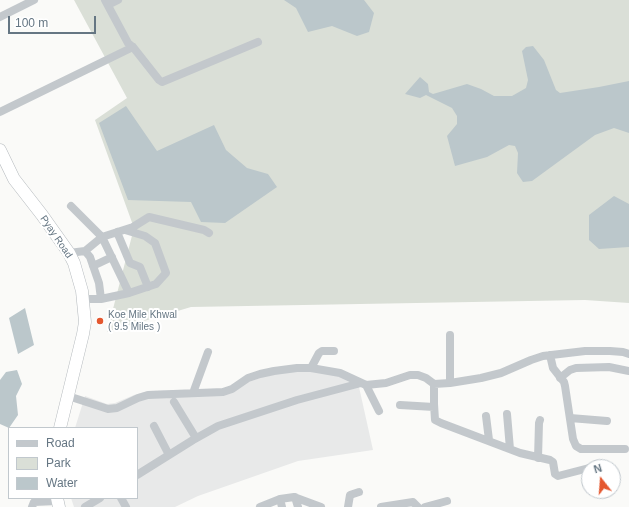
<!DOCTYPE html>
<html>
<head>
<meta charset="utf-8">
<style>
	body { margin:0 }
	#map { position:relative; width:629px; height:507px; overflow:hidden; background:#fafaf8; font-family:Helvetica,sans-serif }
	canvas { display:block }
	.legend { position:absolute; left:8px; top:427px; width:130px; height:72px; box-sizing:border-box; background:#fff; border:1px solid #c1c8cd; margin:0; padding:5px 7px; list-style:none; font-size:12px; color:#657683 }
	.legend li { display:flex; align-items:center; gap:8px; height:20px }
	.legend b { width:20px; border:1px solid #c1c8cd }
	.north { position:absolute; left:581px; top:459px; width:40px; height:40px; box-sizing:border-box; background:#fff; border:1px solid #c1c8cd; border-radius:50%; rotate:343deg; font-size:11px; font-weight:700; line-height:16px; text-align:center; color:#657683 }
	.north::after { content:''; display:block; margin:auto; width:14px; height:18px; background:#e4572e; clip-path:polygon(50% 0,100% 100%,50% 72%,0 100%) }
	.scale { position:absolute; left:8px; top:16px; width:88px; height:18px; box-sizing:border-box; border:2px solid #657683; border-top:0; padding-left:5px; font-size:12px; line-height:14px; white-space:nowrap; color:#657683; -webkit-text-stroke:3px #fff; paint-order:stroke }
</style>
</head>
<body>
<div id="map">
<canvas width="629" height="507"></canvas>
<ul class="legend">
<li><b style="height:5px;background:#c3c8cc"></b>Road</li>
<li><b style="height:11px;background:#dadfd7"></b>Park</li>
<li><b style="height:11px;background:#bbc7cb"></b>Water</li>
</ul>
<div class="north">N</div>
<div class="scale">100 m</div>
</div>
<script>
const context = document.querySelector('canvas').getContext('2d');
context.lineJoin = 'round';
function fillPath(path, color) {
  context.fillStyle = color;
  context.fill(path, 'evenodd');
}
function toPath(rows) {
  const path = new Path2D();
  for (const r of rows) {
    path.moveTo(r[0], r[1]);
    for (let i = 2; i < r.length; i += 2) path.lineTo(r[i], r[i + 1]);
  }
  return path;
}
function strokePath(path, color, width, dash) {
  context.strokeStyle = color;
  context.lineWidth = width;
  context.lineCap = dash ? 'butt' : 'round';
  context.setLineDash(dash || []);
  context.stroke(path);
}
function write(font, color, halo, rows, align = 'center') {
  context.font = font + ' Helvetica,sans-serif';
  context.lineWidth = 4;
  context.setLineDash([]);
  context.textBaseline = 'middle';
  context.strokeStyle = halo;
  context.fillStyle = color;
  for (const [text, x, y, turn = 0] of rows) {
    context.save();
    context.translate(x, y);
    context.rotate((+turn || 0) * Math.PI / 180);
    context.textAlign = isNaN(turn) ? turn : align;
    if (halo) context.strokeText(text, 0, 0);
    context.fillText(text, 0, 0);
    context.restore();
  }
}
const built = toPath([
	[296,367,357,378,373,450,298,461,198,496,175,507,74,507,71,498,137,498,137,428,75,428,85,396,107,404,115,403,134,395,147,391,222,389]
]);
const green = toPath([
	[74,0,629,0,629,303,585,300,191,307,107,332,134,228,95,120,127,98]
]);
const water = toPath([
	[284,0,364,0,374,13,369,32,357,36,332,26,308,32,296,8],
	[533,46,544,60,556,90,560,93,599,87,629,81,629,133,614,128,595,135,532,181,523,182,517,173,518,153,515,146,509,145,487,157,455,166,447,136,457,124,457,116,452,108,426,95,420,98,405,94,420,77,428,84,429,92,433,94,467,84,481,89,494,96,512,96,526,88,528,80,522,51,526,47],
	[126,106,157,151,214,125,226,150,247,168,268,174,277,187,225,223,201,222,191,202,128,200,99,123],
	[614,196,629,204,629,247,599,249,589,240,589,215],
	[25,308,34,345,18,354,9,318],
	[17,370,22,384,16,396,18,415,9,428,0,424,0,380,6,372]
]);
const minor = toPath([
	[105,0,128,43,133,47,159,80,162,82,258,42],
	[108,5,118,0],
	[0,17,34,0],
	[0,112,133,47],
	[71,206,102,237,133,227,149,217,204,230,209,233],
	[117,232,130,263,140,267,148,287],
	[85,251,102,237,129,293,156,284,166,273,155,243,145,236,125,230],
	[69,253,85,251,90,257,99,283,101,299,83,299],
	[93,266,112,257],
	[101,299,129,293],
	[550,355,553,368,564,382,565,386,573,439,576,446,581,449,625,449],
	[311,368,319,353,322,351,334,351],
	[560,378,570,370,576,368,609,367,629,371],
	[450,383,450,335],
	[434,384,434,404,435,420,441,423,520,453,550,460,553,462,555,474,558,476,589,468],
	[366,385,379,411],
	[193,393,208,352],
	[68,396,108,409,117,408,138,398,148,395,223,392,232,389,248,378,260,374,274,371,297,368,311,368,340,373,366,385,386,383,410,375,418,375,426,378,434,384,450,383,481,378,501,373,531,360,543,356,585,351,610,351,623,352,629,354],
	[174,402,196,438],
	[400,405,434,407],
	[507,414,510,449],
	[486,416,489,440],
	[570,418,607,421],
	[154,426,169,455],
	[538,458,539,423,540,420],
	[137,475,193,440,218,426,297,400,361,383],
	[295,497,298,507],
	[121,498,126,507],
	[280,499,282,507],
	[32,507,34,502,57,501],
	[85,507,100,498],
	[260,507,280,499,294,497,321,507],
	[348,507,350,495,359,492],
	[381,507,413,502,418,507],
	[425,507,447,501]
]);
const highway = toPath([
	[0,150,14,179,42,215,69,253,74,263,82,291,85,322,83,334,60,428],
	[57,498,59,507]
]);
const markers = [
	[100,321,4,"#e4572e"]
];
const streetNames = [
	["Pyay Road",56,237,56]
];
const poiNames = [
	["Koe Mile Khwal",108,315],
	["( 9.5 Miles )",108,327]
];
fillPath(built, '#e8e9e9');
fillPath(green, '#dadfd7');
fillPath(water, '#bbc7cb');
strokePath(highway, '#b4b9bd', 13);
strokePath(minor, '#c3c8cc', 8);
strokePath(highway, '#fff', 12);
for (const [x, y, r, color] of markers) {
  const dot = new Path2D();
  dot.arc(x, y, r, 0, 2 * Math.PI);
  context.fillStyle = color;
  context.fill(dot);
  strokePath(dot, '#fff', 1.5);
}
write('10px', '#657683', '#fff', streetNames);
write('10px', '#657683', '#fff', poiNames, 'left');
</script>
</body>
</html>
